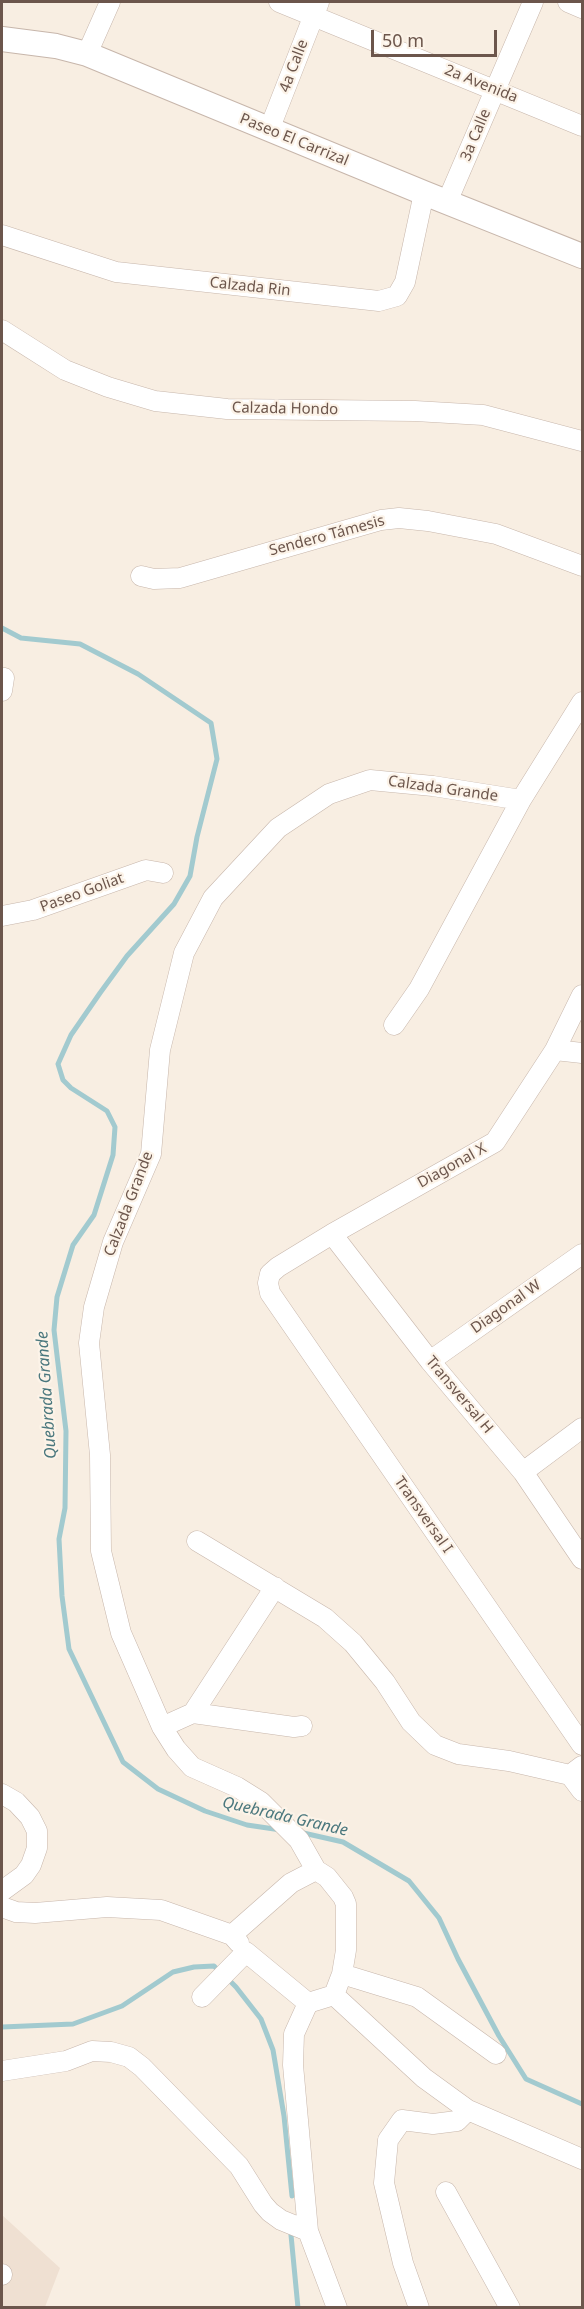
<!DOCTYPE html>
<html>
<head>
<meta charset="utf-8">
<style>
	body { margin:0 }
	#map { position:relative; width:584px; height:2309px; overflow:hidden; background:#f8eee2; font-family:"Noto Sans",sans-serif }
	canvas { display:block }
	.frame { position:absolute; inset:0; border:3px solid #6c564c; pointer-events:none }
	.scale { position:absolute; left:371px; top:30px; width:126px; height:27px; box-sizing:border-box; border:3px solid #6c564c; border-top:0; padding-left:8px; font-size:18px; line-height:21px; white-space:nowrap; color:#6c564c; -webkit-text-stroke:4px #fcf3e8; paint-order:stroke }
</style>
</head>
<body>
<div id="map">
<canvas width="584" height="2309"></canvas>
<div class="frame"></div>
<div class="scale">50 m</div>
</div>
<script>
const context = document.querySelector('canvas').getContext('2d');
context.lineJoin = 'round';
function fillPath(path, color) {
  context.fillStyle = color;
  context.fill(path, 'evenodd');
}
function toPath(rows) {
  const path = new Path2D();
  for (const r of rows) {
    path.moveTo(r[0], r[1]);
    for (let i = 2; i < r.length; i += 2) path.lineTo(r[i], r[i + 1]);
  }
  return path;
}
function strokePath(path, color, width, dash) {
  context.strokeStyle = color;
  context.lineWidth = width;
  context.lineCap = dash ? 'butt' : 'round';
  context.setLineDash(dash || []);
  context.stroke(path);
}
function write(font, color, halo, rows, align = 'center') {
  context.font = font + ' "Noto Sans",sans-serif';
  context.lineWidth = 4.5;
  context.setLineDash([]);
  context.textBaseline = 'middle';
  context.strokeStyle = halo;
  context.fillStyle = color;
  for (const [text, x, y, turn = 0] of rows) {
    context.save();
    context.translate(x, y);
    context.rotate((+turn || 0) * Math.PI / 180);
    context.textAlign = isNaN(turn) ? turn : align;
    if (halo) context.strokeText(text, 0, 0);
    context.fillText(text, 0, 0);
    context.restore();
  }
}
const residential = toPath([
	[2,2215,60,2268,45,2307,2,2307]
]);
const stream = toPath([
	[2,628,21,638,80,644,138,674,211,723,217,759,197,837,190,876,174,904,127,956,100,993,71,1035,58,1064,63,1080,71,1088,107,1111,115,1127,113,1155,94,1215,73,1245,57,1297,54,1330,66,1431,65,1508,59,1539,62,1596,69,1649,123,1762,158,1789,205,1811,247,1825,281,1830],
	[299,1832,343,1842,409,1881,439,1918,458,1959,499,2036,526,2079,582,2104],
	[227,1978,236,1987,261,2019,273,2050,284,2116,292,2196],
	[2,2027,73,2024,122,2006,173,1972,194,1967,214,1966,220,1972],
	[291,2235,298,2308]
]);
const minor = toPath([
	[279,2,582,126],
	[568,2,582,8],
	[87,54,110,2],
	[269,130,319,2],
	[447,202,533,2],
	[2,235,116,272,379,301,397,296,405,282,424,193],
	[2,330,65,370,108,387,155,401,227,409,415,411,483,415,582,441],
	[141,576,154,579,180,578,381,520,399,518,428,521,496,534,582,566],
	[2,691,4,678],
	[2,916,33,910,146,870,163,873],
	[582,995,555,1050,495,1142,332,1234,278,1267,270,1274,268,1283,270,1293,582,1745],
	[394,1025,419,989,521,800,582,702],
	[555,1050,582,1053],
	[332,1234,430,1361,523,1472,582,1559],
	[430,1361,582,1254],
	[523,1472,582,1428],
	[197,1541,325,1618,353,1643,385,1682,411,1722,435,1745,458,1754,509,1761,570,1775],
	[193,1713,294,1727,302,1726],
	[162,1727,193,1713,275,1587],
	[582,1766,570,1775,582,1791],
	[2,1794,16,1802,30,1817,37,1831,37,1848,31,1865,24,1875,2,1891],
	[2,1907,16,1912,35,1913,107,1907,161,1910,232,1935],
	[239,1943,232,1935,291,1883,316,1870],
	[342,1974,417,1997,496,2054],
	[334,1995,342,1974,346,1950,346,1904,343,1897,327,1877,316,1870,299,1840,261,1802,237,1787,192,1767,176,1749,162,1727,121,1633,101,1551,100,1455,89,1343,94,1307,113,1242,151,1154,160,1050,184,953,213,898,278,828,329,794,370,780,433,786,521,800],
	[334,1995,424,2078,468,2110,582,2159],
	[202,1997,246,1952,308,2003],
	[2,2071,66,2061,92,2051,111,2052,129,2057,142,2067,239,2166,263,2204,270,2212,281,2220,308,2231,337,2308],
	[446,2192,510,2308],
	[308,2231,293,2065,294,2034,308,2003,334,1995],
	[2,2275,2,2274],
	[419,2308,403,2263,384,2183,388,2140,402,2120,433,2124,457,2121,468,2110]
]);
const tertiary = toPath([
	[2,39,56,46,87,54,424,193,582,256]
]);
const streetNames = [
	["4a Calle",294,66,-69],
	["2a Avenida",481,84,22],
	["3a Calle",476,135,-67],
	["Paseo El Carrizal",294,140,22],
	["Calzada Rin",250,287,6],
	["Calzada Hondo",285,409,1],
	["Sendero Támesis",327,536,-15],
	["Calzada Grande",443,789,8],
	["Paseo Goliat",82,893,-20],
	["Diagonal X",452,1166,-29],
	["Calzada Grande",129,1204,-69],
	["Diagonal W",506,1307,-35],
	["Transversal H",459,1395,50],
	["Transversal I",423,1515,55]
];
const waterNames = [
	["Quebrada Grande",47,1395,-94],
	["Quebrada Grande",285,1817,13]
];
fillPath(residential, '#efe0d2');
strokePath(stream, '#a2cacf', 5);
strokePath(minor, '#c7b6ab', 21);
strokePath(tertiary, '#c7b6ab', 26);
strokePath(minor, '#fff', 20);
strokePath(tertiary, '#fff', 24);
write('15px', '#6c564c', '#fcf3e8', streetNames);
write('italic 16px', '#4a777d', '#fcf3e8', waterNames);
</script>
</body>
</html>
